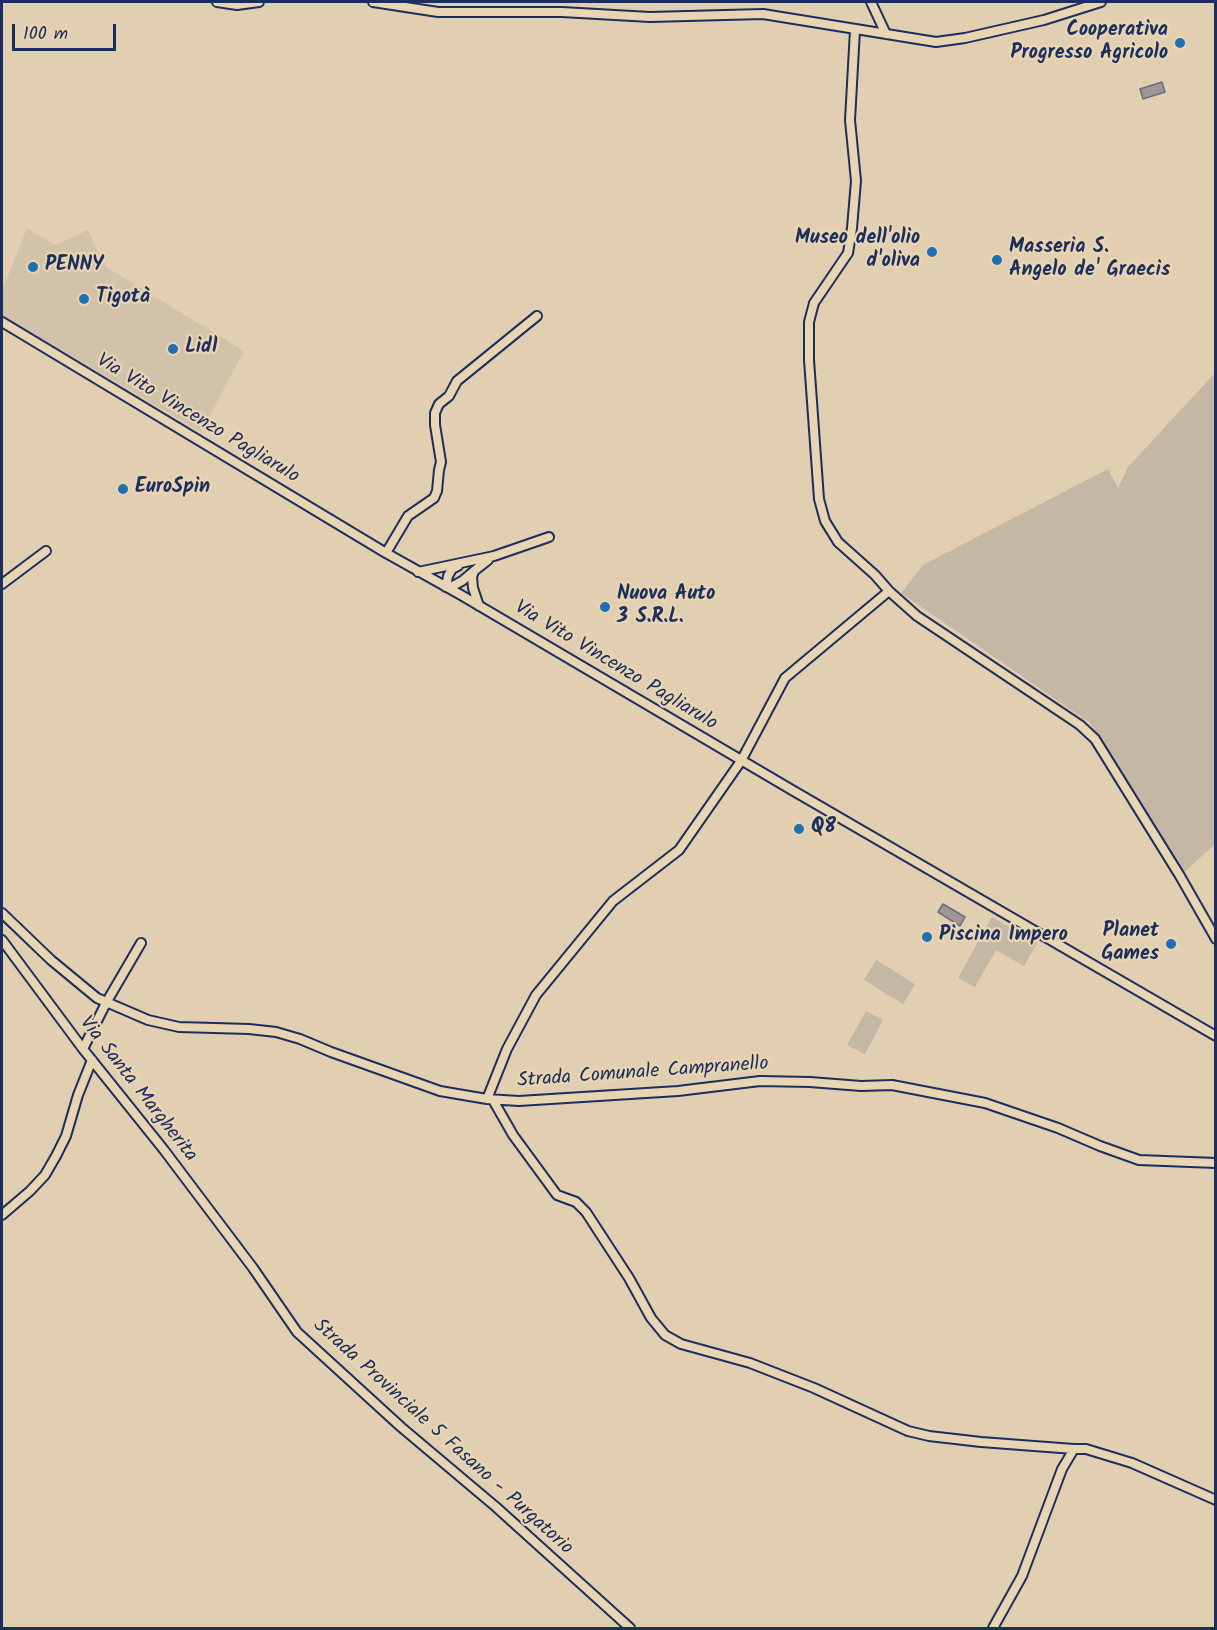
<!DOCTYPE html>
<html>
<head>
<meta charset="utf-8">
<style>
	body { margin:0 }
	#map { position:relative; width:1217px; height:1630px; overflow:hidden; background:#e2ceb0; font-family:Kalam,sans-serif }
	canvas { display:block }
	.frame { position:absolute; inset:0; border:3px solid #1b2f5e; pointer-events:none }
	.scale { position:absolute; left:12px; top:24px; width:104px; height:27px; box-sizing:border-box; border:3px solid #1b2f5e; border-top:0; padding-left:8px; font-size:18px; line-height:21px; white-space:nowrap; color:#1b2f5e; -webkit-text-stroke:4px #ead5b3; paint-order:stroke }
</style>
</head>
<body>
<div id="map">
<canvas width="1217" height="1630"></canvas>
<div class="frame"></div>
<div class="scale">100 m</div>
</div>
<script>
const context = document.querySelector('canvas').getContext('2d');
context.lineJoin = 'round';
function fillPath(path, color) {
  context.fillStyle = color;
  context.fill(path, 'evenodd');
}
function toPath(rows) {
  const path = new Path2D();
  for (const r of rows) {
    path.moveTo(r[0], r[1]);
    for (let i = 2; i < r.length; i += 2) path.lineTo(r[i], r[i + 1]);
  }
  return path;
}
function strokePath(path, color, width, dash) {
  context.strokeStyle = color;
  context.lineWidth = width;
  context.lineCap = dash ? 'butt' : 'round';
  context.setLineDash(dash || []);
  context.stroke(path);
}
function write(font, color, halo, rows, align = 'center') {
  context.font = font + ' Kalam,sans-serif';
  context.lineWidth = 4.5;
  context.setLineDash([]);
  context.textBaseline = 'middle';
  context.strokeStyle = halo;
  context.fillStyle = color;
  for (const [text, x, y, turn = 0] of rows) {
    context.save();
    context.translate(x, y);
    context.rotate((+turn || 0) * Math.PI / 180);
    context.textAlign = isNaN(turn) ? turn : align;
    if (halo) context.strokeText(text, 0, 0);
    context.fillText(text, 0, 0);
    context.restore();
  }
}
const built = toPath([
	[27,228,55,245,88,230,106,267,244,351,201,432,2,315,2,291]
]);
const green = toPath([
	[1215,373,1215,844,1180,876,1090,723,901,593,923,565,1108,469,1118,488,1128,467],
	[992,917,1037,943,1024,966,996,950,975,987,958,978],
	[876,960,915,984,903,1004,864,980],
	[866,1011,883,1020,865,1054,847,1045]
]);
const water = toPath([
	[1162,82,1165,92,1143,99,1140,89,1162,82],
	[943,904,965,917,960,926,938,912,943,904]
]);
const minor = toPath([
	[217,2,237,5,259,2],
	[373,2,438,12,562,12,650,17,763,14,936,42,965,38,1044,20,1101,2],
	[871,2,886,34],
	[855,30,850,120,856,181,852,228,848,253,814,303,809,322,809,360,819,499,825,521,838,542,875,575,889,591,917,616,1080,725,1095,739,1180,876,1216,939],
	[2,322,386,553,461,595,792,790,1216,1036],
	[386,553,408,516,434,498,437,491,439,470,441,462,435,425,435,413,439,404,449,396,457,381,537,316],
	[418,572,494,556,549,537],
	[2,584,46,551],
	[446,587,448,576,452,569,458,566],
	[449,588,462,581,474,571],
	[479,606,473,588,472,577,474,571,488,560],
	[2,913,51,960,97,998,148,1020,179,1027,249,1029,276,1032,300,1039,331,1052,440,1091,487,1099,519,1101,678,1091,760,1081,810,1082,861,1086,892,1085,985,1103,1058,1128,1100,1146,1139,1160,1216,1163],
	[2,940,83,1049,164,1150,253,1268,297,1332,401,1427,496,1507,630,1628],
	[83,1049,106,1003,141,943],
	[487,1099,507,1049,536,995,613,901,679,850,741,761,785,678,889,591],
	[493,1100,513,1135,557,1195,576,1202,586,1212,629,1278,651,1318,665,1335,681,1344,750,1363,814,1388,908,1431,929,1436,981,1442,1074,1449],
	[2,1215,30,1191,45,1175,56,1156,66,1136,78,1095,92,1060],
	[993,1628,1022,1576,1062,1469,1074,1449,1086,1449,1132,1463,1216,1500]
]);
const markers = [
	[1180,43,6,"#1f6fb2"],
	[932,252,6,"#1f6fb2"],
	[997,260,6,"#1f6fb2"],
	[33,267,6,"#1f6fb2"],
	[84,299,6,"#1f6fb2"],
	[173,349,6,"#1f6fb2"],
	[123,489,6,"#1f6fb2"],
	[605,607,6,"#1f6fb2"],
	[799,829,6,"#1f6fb2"],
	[927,937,6,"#1f6fb2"],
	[1171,944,6,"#1f6fb2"]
];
const poiNames = [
	["Cooperativa",1168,32,"right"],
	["Progresso Agricolo",1168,55,"right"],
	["Museo dell'olio",920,240,"right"],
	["d'oliva",920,263,"right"],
	["Masseria S.",1009,249],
	["Angelo de' Graecis",1009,272],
	["PENNY",45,267],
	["Tigotà",96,299],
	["Lidl",185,349],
	["EuroSpin",135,489],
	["Nuova Auto",617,596],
	["3 S.R.L.",617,619],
	["Q8",811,829],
	["Planet",1159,933,"right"],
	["Games",1159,956,"right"],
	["Piscina Impero",939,937]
];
const streetNames = [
	["Via Vito Vincenzo Pagliarulo",197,420,31],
	["Via Vito Vincenzo Pagliarulo",615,667,31],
	["Strada Comunale Campranello",643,1074,-4],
	["Via Santa Margherita",137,1090,52],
	["Strada Provinciale 5 Fasano - Purgatorio",442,1438,42]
];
fillPath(built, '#d3c2aa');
fillPath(green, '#c4b7a4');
fillPath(water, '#9e9795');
strokePath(water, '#6a6d7f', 1.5);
strokePath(minor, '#1b2f5e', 12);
strokePath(minor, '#ead5b3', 8);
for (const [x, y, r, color] of markers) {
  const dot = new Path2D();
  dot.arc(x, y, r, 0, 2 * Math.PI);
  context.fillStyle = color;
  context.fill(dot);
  strokePath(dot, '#ead5b3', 2);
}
write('bold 20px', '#1b2f5e', '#ead5b3', poiNames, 'left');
write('20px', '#1b2f5e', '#ead5b3', streetNames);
</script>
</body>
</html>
